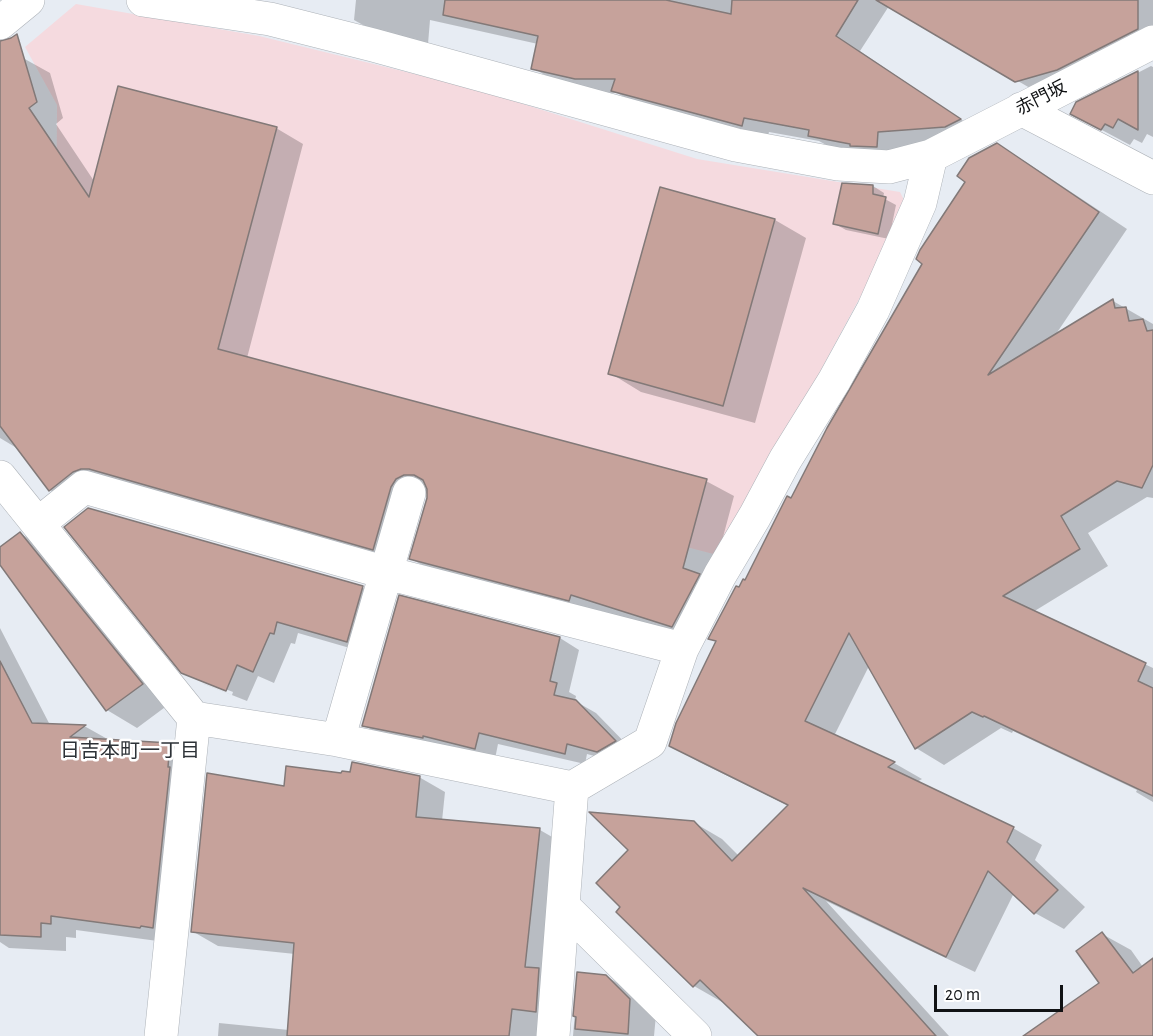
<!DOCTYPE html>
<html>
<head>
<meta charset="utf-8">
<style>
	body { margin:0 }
	#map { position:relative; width:1153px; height:1036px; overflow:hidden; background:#e7ecf3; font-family:"Alegreya Sans",sans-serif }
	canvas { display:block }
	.scale { position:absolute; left:934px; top:985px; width:129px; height:27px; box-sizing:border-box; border:3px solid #101214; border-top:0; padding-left:8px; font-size:18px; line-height:21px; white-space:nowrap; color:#101214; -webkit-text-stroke:4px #fff; paint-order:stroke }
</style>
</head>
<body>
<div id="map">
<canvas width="1153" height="1036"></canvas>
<div class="scale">20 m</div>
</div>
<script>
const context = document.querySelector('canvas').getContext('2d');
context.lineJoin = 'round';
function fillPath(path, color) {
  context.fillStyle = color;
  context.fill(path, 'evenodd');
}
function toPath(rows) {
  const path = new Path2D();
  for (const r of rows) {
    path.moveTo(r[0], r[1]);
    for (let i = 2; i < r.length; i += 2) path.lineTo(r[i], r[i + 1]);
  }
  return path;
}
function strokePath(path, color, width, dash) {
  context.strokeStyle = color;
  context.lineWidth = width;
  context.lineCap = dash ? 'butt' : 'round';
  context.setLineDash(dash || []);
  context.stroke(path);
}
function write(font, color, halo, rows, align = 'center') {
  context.font = font + ' "Alegreya Sans","Noto Sans JP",sans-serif';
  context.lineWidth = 5;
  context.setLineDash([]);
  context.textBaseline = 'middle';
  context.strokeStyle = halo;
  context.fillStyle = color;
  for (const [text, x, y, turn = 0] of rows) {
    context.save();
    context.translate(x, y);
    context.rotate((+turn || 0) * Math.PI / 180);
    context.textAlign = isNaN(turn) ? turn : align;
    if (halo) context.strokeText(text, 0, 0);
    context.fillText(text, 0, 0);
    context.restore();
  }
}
const education = toPath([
	[76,4,259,36,476,89,697,159,900,192,908,208,721,556,55,383,57,105,25,47]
]);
const shadow = toPath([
	[356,0,1153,0,1153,48,1042,95,889,6,860,51,984,135,971,141,903,146,902,161,835,150,819,141,769,132,767,139,638,105,617,93,601,93,558,83,533,68,538,44,430,20,428,44,379,34,354,20],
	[23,58,50,73,63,118,56,124,94,181,276,128,303,144,247,358,706,481,734,496,711,582,700,642,598,610,597,615,439,574,411,559,429,492,424,495,401,564,109,484,78,506,50,490,20,450,0,438,0,75],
	[1151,66,1153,67,1153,137,1147,134,1142,143,1134,139,1130,145,1100,129,1077,104],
	[997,145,1026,162,1127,229,1054,337,1113,301,1153,324,1153,498,1147,497,1088,533,1108,566,1033,612,1153,668,1153,802,1136,792,1137,790,1013,731,1012,733,1001,728,944,765,916,748,869,666,834,736,894,763,922,779,917,782,1013,828,1042,845,1035,860,1085,907,1064,929,1035,913,1014,893,975,972,826,901,949,1036,760,1036,724,1001,722,1002,694,986,622,907,693,822,722,839,739,856,789,806,699,762,670,745,717,642,710,638,739,589,746,582],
	[843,185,873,186,884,193,883,198,896,205,889,239,846,230,835,224],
	[775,220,806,238,755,423,641,392,610,373],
	[66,527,362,587,383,599,367,653,298,633,295,644,291,643,274,683,258,676,247,701,204,684,202,683,232,695,233,692,197,678,197,680,182,671],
	[21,534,51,551,172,702,137,728,107,710,0,563,0,548],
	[400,597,560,638,579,650,569,692,576,696,575,701,596,713,634,752,617,762,587,754,585,764,498,744,495,759,383,736,363,725],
	[0,628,50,725,86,727,111,741,169,744,195,759,165,942,76,930,76,938,66,937,66,951,9,948,0,942],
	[343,774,419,777,445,792,442,821,540,830,566,845,561,1036,218,1036,219,1023,289,1030,295,954,218,946,192,931,285,788],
	[1102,934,1131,950,1143,967,1153,963,1153,1036,1025,1036,1102,983],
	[578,974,606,976,632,992,656,1015,654,1036,573,1036]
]);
const building = toPath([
	[445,0,666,0,731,14,732,0,858,0,836,36,961,119,945,127,878,132,877,147,850,146,850,144,808,136,809,130,744,118,742,126,611,91,615,79,575,79,531,69,538,36,443,15,445,0],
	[876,0,1138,0,1138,29,1057,70,1015,82,876,0],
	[17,34,37,102,29,108,89,197,118,86,277,127,218,349,707,479,683,568,700,574,672,627,571,595,569,601,409,559,427,498,427,489,423,480,414,475,404,475,396,479,391,487,373,550,89,469,81,469,73,472,49,491,0,426,0,41,11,38,17,34],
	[1138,71,1138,130,1118,119,1113,128,1105,124,1101,130,1070,114,1076,102,1138,71],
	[997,143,1099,212,988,375,1113,299,1115,308,1126,307,1129,321,1143,319,1147,331,1153,330,1153,465,1142,488,1117,481,1061,516,1080,549,1003,596,1146,663,1138,681,1153,688,1153,796,984,716,983,717,972,712,915,749,849,633,805,721,895,762,888,767,1014,827,1007,842,1058,890,1034,914,988,871,946,957,803,888,936,1036,758,1036,700,980,693,987,616,912,620,907,596,883,628,850,589,812,694,821,732,861,788,805,669,746,676,723,716,641,708,639,736,586,739,587,743,579,745,580,787,496,791,498,827,428,922,264,916,259,920,250,965,182,957,176,969,158,997,143],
	[842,183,873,185,873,194,886,197,878,234,833,224,842,183],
	[660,187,775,219,723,406,608,374,660,187],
	[88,508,363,586,347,642,277,622,274,634,270,633,253,672,237,665,226,691,181,673,64,527,88,508],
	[20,532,143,684,106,711,0,565,0,547,20,532],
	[399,595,560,637,550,681,557,683,554,695,576,700,616,741,597,752,567,744,565,754,479,733,475,749,423,736,423,738,362,726,399,595],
	[0,661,32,723,86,725,70,737,170,743,168,767,170,767,153,928,141,926,140,928,51,916,51,924,41,923,41,937,0,935,0,661],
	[352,762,420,776,416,817,540,828,525,967,539,968,536,1012,512,1009,509,1036,287,1036,294,943,191,932,207,773,284,786,286,766,341,773,342,771,350,772,352,762],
	[1102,932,1133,973,1153,958,1153,1036,1023,1036,1099,983,1076,951,1102,932],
	[577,972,606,975,630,999,628,1034,575,1029,576,1017,573,1016,577,972]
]);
const minor = toPath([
	[143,0,270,19,373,45,736,145,838,164,889,167,931,156,1153,42],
	[0,23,28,0],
	[1021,109,1153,178],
	[0,477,194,718,338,740,572,788,650,742,682,649,720,575,755,516,785,460,834,381,873,310,920,203,931,156],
	[38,524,84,487,387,573,682,649],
	[338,740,409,493],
	[563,906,695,1036],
	[161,1036,194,718],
	[553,1036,572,788]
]);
const streetNames = [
	["赤門坂",1041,98,-27]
];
const neighbourhoodNames = [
	["日吉本町一丁目",130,751]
];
fillPath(education, '#f5dadf');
fillPath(shadow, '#0003');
fillPath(building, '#c6a29b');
strokePath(building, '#827978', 1.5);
strokePath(minor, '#adb2b8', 34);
strokePath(minor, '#fff', 33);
write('18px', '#101214', '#fff', streetNames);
write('20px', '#2d3237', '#fff', neighbourhoodNames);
</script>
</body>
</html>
